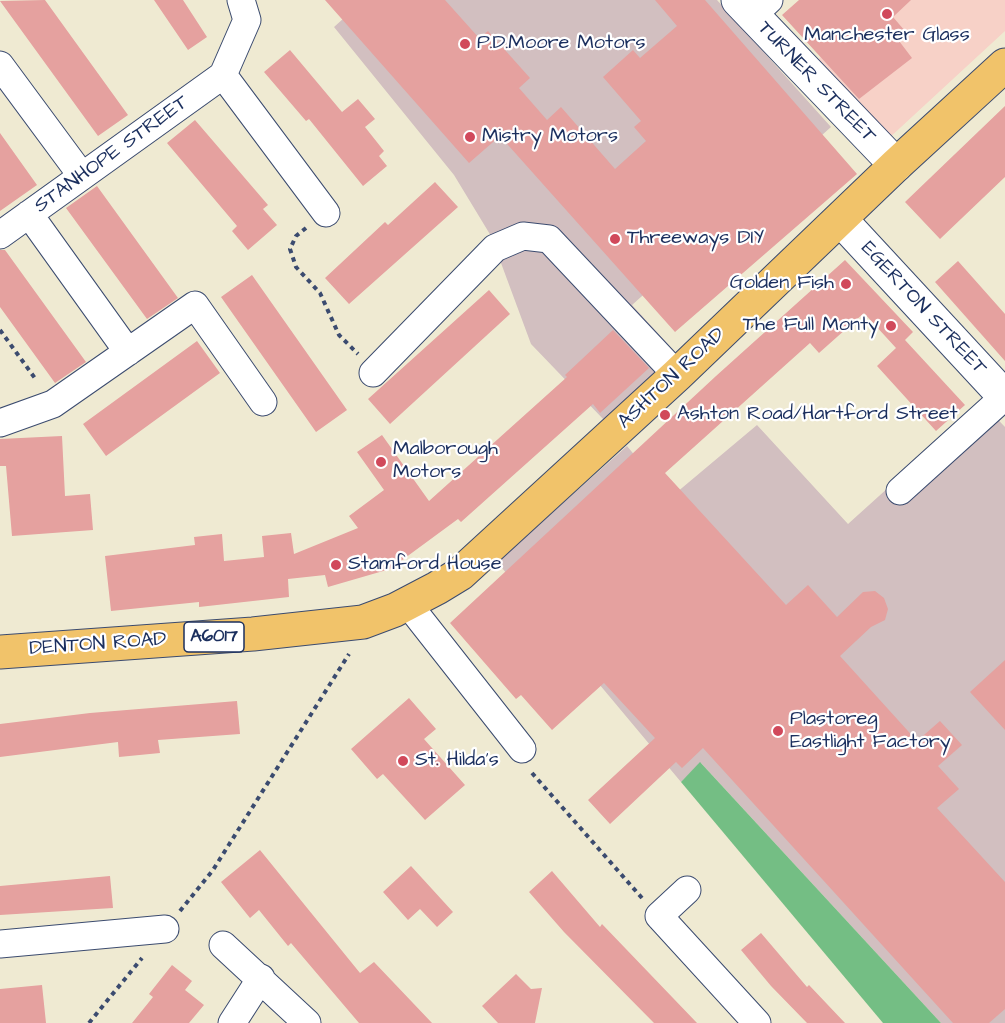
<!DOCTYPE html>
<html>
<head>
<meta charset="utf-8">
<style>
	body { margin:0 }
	canvas { display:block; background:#efead2 }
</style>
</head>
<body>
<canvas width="1005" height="1023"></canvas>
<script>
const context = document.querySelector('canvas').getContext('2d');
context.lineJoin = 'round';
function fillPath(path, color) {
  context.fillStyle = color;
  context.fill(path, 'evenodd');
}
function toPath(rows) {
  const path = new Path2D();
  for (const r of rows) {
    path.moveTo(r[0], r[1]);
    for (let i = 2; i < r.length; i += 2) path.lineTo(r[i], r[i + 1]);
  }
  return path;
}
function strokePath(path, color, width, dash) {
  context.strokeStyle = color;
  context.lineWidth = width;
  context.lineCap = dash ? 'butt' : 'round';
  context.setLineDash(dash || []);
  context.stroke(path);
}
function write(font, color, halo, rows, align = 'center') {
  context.font = font + ' "Architects Daughter",sans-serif';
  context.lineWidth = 4.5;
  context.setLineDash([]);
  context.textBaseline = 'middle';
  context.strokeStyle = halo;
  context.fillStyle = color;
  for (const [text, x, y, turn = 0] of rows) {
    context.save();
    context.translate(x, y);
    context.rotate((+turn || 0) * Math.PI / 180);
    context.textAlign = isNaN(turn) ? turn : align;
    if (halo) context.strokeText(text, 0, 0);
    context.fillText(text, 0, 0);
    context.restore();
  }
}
const built = toPath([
	[864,0,1005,0,1005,31,887,140,814,63,874,11]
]);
const industrial = toPath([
	[364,0,717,0,831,127,632,305,676,353,605,421,531,344,491,236,454,175,334,27],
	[982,403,1005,427,1005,1023,941,1023,701,763,681,782,497,562,627,446,670,498,757,425,848,524]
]);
const forest = toPath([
	[700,762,941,1023,883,1023,681,782]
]);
const building = toPath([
	[45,0,128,115,98,136,0,1],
	[154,0,183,0,207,37,188,50],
	[325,0,445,0,479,38,488,31,530,78,519,88,547,120,561,107,615,169,646,141,634,127,641,121,603,77,633,50,640,58,677,26,655,0,705,0,857,174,675,332,500,136,469,163],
	[799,0,911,0,893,17,905,31,896,37,912,58,859,99,782,15],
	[290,50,342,112,358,99,375,119,365,127,384,151,379,156,387,166,363,186,309,119,306,121,264,72],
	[1005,106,1005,177,940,239,905,202],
	[195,120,268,205,263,209,277,225,248,250,232,231,237,226,167,143],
	[0,133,37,185,0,211],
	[435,182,458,207,349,304,325,278,385,222,388,225],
	[97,186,178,298,147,319,66,208],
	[0,250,5,250,86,362,55,383,0,307],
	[845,260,913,332,905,340,965,405,936,431,877,366,896,348,864,313,819,353,810,343,665,473,786,605,808,585,837,617,863,592,875,591,884,598,888,609,885,620,871,627,840,656,917,741,940,721,962,745,938,766,959,789,937,808,1005,882,1005,1009,989,1023,953,1023,703,748,682,768,676,762,610,824,588,800,655,738,604,683,552,730,521,695,516,699,450,623,716,376],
	[958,261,1005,314,1005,361,935,282],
	[252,275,347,410,316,432,221,297],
	[489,290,510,314,390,424,368,399],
	[613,330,649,368,600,413,593,404,461,522,458,519,390,569,328,587,325,575,288,579,289,597,199,607,199,602,111,611,105,556,195,545,194,537,222,534,224,561,264,557,262,536,291,533,294,554,358,528,349,516,384,490,357,452,382,435,429,501,567,377,565,375],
	[197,341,220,373,106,456,83,424],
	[62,436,65,496,90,494,93,530,12,536,6,466,0,466,0,439],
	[1005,660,1005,730,970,692],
	[409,698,436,729,424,739,465,785,425,820,383,774,377,779,351,749],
	[237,701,240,734,158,740,160,753,119,757,118,742,0,757,0,724,90,713],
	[260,850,360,973,374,962,432,1023,359,1023,291,943,288,946,259,910,250,918,221,882],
	[411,866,453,912,437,927,420,909,408,920,383,892],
	[552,871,600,927,602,924,697,1023,654,1023,564,932,529,892],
	[110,876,113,908,0,915,0,886],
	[761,933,807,987,809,985,845,1023,807,1023,771,986,741,950],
	[172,965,192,981,185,990,204,1005,189,1023,132,1023,153,997,149,994],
	[516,974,531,989,542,988,535,1023,498,1023,482,1006],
	[42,985,46,1023,0,1023,0,989]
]);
const path = toPath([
	[306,228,296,236,290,249,296,267,320,293,339,335,358,354],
	[0,330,37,381],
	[532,773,642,898],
	[180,911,213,870,349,654],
	[89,1023,142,958]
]);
const minor = toPath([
	[241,0,247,20,223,75,326,213],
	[752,16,769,0],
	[0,65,82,176],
	[29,214,128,352],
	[0,235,223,75],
	[373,373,495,248,523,236,549,239,677,375],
	[0,423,53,404,195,305,263,402],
	[900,491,1004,397],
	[408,604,522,749],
	[687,890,659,916,757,1023],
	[0,944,165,929],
	[223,945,307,1023],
	[232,1023,261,978]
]);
const tertiary = toPath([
	[738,0,896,165],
	[841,220,1005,397]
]);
const trunk = toPath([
	[0,652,253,634,363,622,395,610,437,588,460,574,677,375,896,165,1005,65]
]);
const markers = [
	[887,14,6,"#d1495b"],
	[465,44,6,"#d1495b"],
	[470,137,6,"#d1495b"],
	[615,239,6,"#d1495b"],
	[846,284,6,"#d1495b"],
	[891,326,6,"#d1495b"],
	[665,415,6,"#d1495b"],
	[381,462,6,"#d1495b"],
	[336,565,6,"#d1495b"],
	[778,731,6,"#d1495b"],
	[403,761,6,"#d1495b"]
];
const shields = [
	[214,637,60]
];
const shieldNames = [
	["A6017",214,637]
];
const poiNames = [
	["Manchester Glass",887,36,"center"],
	["P.D.Moore Motors",477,44],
	["Mistry Motors",482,137],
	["Threeways DIY",627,239],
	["Golden Fish",834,284,"right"],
	["The Full Monty",879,326,"right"],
	["Ashton Road/Hartford Street",677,415],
	["Malborough",393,450],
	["Motors",393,473],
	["Stamford House",348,565],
	["Plastoreg",790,720],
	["Eastlight Factory",790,743],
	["St. Hilda's",415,761]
];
const streetNames = [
	["TURNER STREET",816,83,46],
	["STANHOPE STREET",112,155,-36],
	["EGERTON STREET",923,309,47],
	["ASHTON ROAD",672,379,-43],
	["DENTON ROAD",98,645,-4]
];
fillPath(built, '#f7d1c7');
fillPath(industrial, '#d2bfc0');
fillPath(forest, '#74be84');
fillPath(building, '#e5a19f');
strokePath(minor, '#3b4b6f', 29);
strokePath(tertiary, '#3b4b6f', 35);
strokePath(trunk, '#3b4b6f', 35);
strokePath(path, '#3b4b6f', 4, [4.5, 4.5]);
strokePath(minor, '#fff', 27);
strokePath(tertiary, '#fff', 33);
strokePath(trunk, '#f1c36a', 33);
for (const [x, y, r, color] of markers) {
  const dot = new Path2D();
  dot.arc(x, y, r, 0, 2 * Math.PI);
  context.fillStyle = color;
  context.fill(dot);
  strokePath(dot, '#fff', 2);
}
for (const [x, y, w] of shields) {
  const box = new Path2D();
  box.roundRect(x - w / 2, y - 15, w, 30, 4.5);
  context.fillStyle = '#fff';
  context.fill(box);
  strokePath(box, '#1b2f5e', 1.5);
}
write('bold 18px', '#1b2f5e', null, shieldNames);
write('20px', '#1b2f5e', '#fff', poiNames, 'left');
write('20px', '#1b2f5e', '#fff', streetNames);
</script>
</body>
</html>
